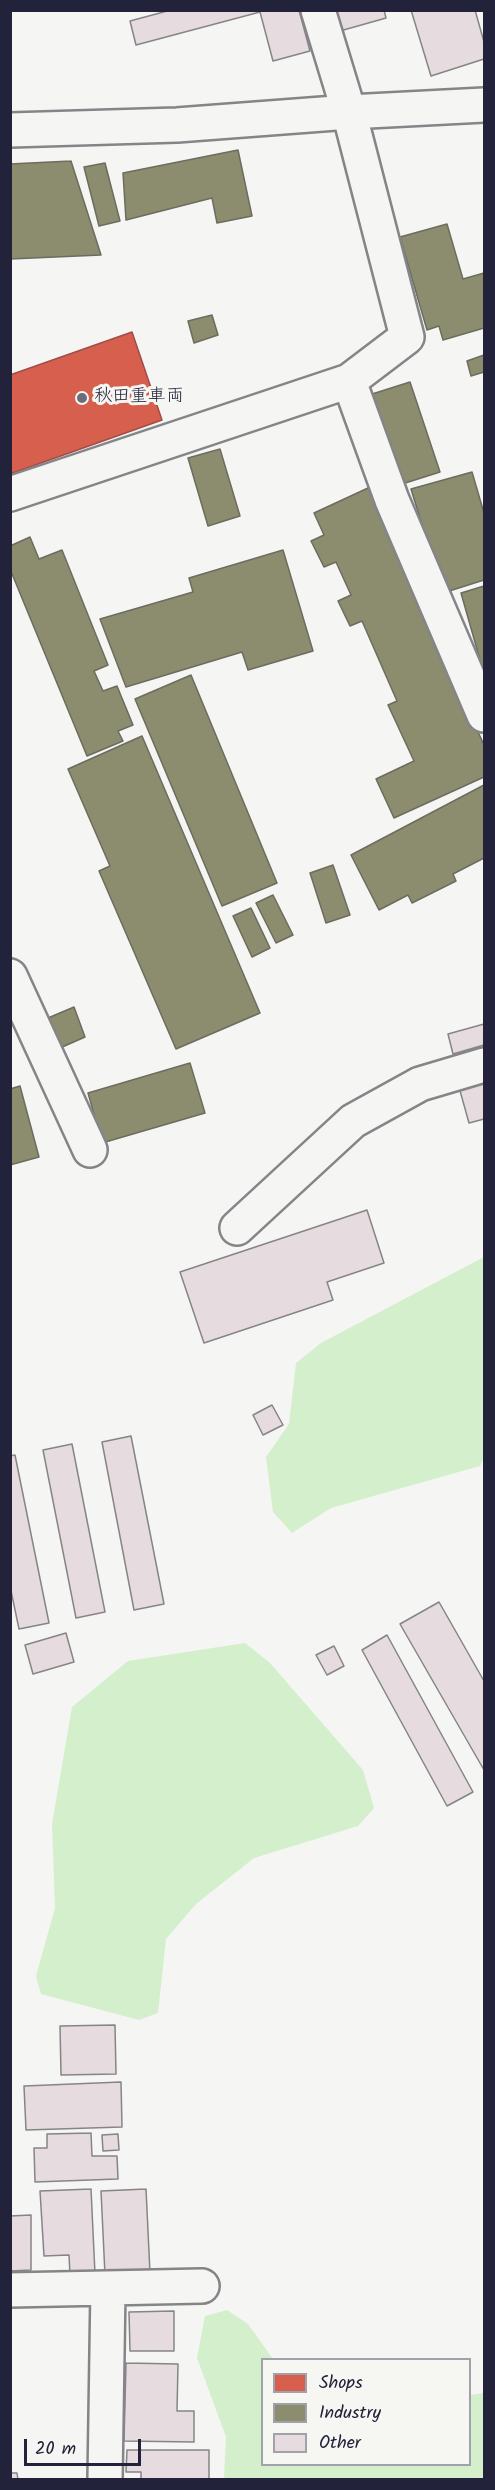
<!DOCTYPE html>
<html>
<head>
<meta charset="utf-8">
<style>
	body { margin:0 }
	#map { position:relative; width:495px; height:2490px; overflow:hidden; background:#f5f5f3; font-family:Kalam,sans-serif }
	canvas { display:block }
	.frame { position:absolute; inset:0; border:12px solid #22223b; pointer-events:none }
	.legend { position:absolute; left:261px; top:2358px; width:210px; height:108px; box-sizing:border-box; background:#f6f6f2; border:2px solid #a1a1a9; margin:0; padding:8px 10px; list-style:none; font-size:18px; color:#22223b }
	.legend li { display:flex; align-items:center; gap:12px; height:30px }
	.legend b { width:30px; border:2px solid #a1a1a9 }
	.scale { position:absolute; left:24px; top:2439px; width:117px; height:27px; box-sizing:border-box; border:3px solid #22223b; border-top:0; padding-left:8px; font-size:18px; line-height:21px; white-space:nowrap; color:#22223b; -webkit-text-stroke:4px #f6f6f2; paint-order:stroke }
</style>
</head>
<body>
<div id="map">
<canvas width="495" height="2490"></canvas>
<div class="frame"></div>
<ul class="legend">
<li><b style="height:16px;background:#d6604d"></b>Shops</li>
<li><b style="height:16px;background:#8c8c6e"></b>Industry</li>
<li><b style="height:16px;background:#e6dbde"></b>Other</li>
</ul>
<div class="scale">20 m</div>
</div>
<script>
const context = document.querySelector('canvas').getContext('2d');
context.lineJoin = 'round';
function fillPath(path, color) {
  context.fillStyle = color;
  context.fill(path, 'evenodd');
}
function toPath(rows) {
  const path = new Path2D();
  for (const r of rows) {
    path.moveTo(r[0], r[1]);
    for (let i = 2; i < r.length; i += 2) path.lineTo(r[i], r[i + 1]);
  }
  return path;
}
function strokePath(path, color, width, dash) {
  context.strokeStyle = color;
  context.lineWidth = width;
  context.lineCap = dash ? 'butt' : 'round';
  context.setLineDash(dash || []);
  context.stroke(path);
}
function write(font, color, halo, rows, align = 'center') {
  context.font = font + ' Kalam,"Klee One",sans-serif';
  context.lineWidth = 6;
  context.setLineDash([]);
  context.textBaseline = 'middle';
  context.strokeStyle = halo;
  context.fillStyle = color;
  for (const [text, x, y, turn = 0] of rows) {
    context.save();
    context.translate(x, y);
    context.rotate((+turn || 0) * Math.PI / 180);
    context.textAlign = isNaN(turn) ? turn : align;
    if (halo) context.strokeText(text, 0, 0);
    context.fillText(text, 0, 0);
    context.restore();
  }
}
const green = toPath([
	[484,1257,484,1458,480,1466,331,1508,292,1533,273,1512,266,1457,289,1424,296,1363,321,1343],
	[245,1643,270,1663,363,1770,374,1808,358,1826,254,1858,196,1904,166,1939,158,2013,139,2020,41,1994,36,1976,55,1908,52,1824,72,1707,128,1661],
	[227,2310,248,2324,273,2359,262,2360,262,2464,470,2464,470,2395,484,2393,484,2479,224,2479,226,2437,197,2358,205,2316]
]);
const shops = toPath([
	[132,332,162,420,10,474,10,375,132,332]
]);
const industry = toPath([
	[238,150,252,216,217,223,212,198,126,220,123,173,238,150],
	[71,161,101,255,10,259,10,164,71,161],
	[105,163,120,221,99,226,84,167,105,163],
	[447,224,463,279,484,273,484,328,443,340,439,326,427,330,400,237,447,224],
	[212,315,218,335,194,343,188,321,212,315],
	[484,355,484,372,471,376,467,361,484,355],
	[410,382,440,472,399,485,369,395,410,382],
	[220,449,240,516,208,526,188,458,220,449],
	[472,472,484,513,484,580,443,593,411,489,472,472],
	[368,488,484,745,484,777,394,818,376,779,414,761,388,705,397,701,362,621,350,626,338,601,351,595,336,562,324,567,311,541,324,535,314,513,368,488],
	[30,537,39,559,62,550,108,665,94,671,103,691,117,686,133,725,118,731,123,741,87,756,10,569,10,546,30,537],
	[283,550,313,651,248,670,242,652,126,687,100,619,193,592,189,578,283,550],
	[484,586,484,674,461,593,484,586],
	[191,675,277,883,222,906,135,699,191,675],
	[142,736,260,1013,176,1049,99,871,110,866,68,769,142,736],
	[484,785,484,858,453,874,456,881,412,903,408,895,379,910,351,855,484,785],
	[333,865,350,915,326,923,310,873,333,865],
	[273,895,293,935,276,943,256,903,273,895],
	[251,908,270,948,252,957,233,916,251,908],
	[74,1007,85,1037,60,1048,48,1018,74,1007],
	[190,1063,205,1113,102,1143,88,1093,190,1063],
	[20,1086,39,1157,10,1165,10,1089,20,1086]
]);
const building = toPath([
	[171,10,299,10,310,51,273,61,260,12,136,45,130,21,171,10],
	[335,10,384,10,386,18,340,31,335,10],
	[411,10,475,10,484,42,484,59,431,76,411,10],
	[484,1024,484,1045,453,1054,448,1034,484,1024],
	[484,1072,484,1119,469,1123,457,1080,484,1072],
	[367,1210,384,1263,327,1282,333,1300,204,1343,180,1272,367,1210],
	[272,1405,283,1425,263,1435,253,1415,272,1405],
	[131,1436,164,1604,134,1610,102,1442,131,1436],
	[72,1444,105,1612,76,1618,43,1450,72,1444],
	[15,1455,49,1623,19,1629,10,1586,10,1456,15,1455],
	[439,1602,484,1681,484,1770,400,1624,439,1602],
	[66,1633,74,1662,33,1674,25,1645,66,1633],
	[387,1635,473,1792,447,1806,362,1650,387,1635],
	[334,1646,344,1666,327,1675,316,1655,334,1646],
	[115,2025,116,2074,61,2075,60,2026,115,2025],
	[121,2082,122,2127,26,2130,24,2086,121,2082],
	[91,2133,92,2156,117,2156,118,2179,35,2182,34,2148,47,2148,47,2134,91,2133],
	[118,2134,119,2150,103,2151,102,2135,118,2134],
	[91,2189,95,2274,70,2275,69,2255,44,2256,40,2191,91,2189],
	[146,2189,150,2273,105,2275,101,2191,146,2189],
	[31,2215,31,2270,10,2271,10,2216,31,2215],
	[174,2311,174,2351,130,2351,129,2312,174,2311],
	[126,2363,178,2364,177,2411,194,2411,194,2442,124,2441,126,2363],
	[127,2450,209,2450,209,2480,141,2480,141,2472,126,2472,127,2450],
	[10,2473,17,2473,18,2480,10,2480,10,2473]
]);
const minor = toPath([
	[349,381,392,500,484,715],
	[10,494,349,381,407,337,349,112,318,10],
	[10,976,90,1150],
	[237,1228,353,1121,420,1084,484,1065],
	[10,2290,202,2286],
	[105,2480,108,2288]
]);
const tertiary = toPath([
	[10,130,177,125,349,112,484,105]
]);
const markers = [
	[82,398,6,"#6c6c7b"]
];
const poiNames = [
	["秋田重車両",94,398]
];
fillPath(green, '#d3efcb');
fillPath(shops, '#d6604d');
strokePath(shops, '#a04d48', 1.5);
fillPath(industry, '#8c8c6e');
strokePath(industry, '#6c6c5f', 1.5);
fillPath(building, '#e6dbde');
strokePath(building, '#858589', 1.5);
strokePath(minor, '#858589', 38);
strokePath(tertiary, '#858589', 38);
strokePath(minor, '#f5f5f3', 33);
strokePath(tertiary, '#f5f5f3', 33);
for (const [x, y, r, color] of markers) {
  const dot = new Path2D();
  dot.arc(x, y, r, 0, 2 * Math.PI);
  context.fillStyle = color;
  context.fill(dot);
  strokePath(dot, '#f6f6f2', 2);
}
write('18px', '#22223b', '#f6f6f2', poiNames, 'left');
</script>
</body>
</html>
